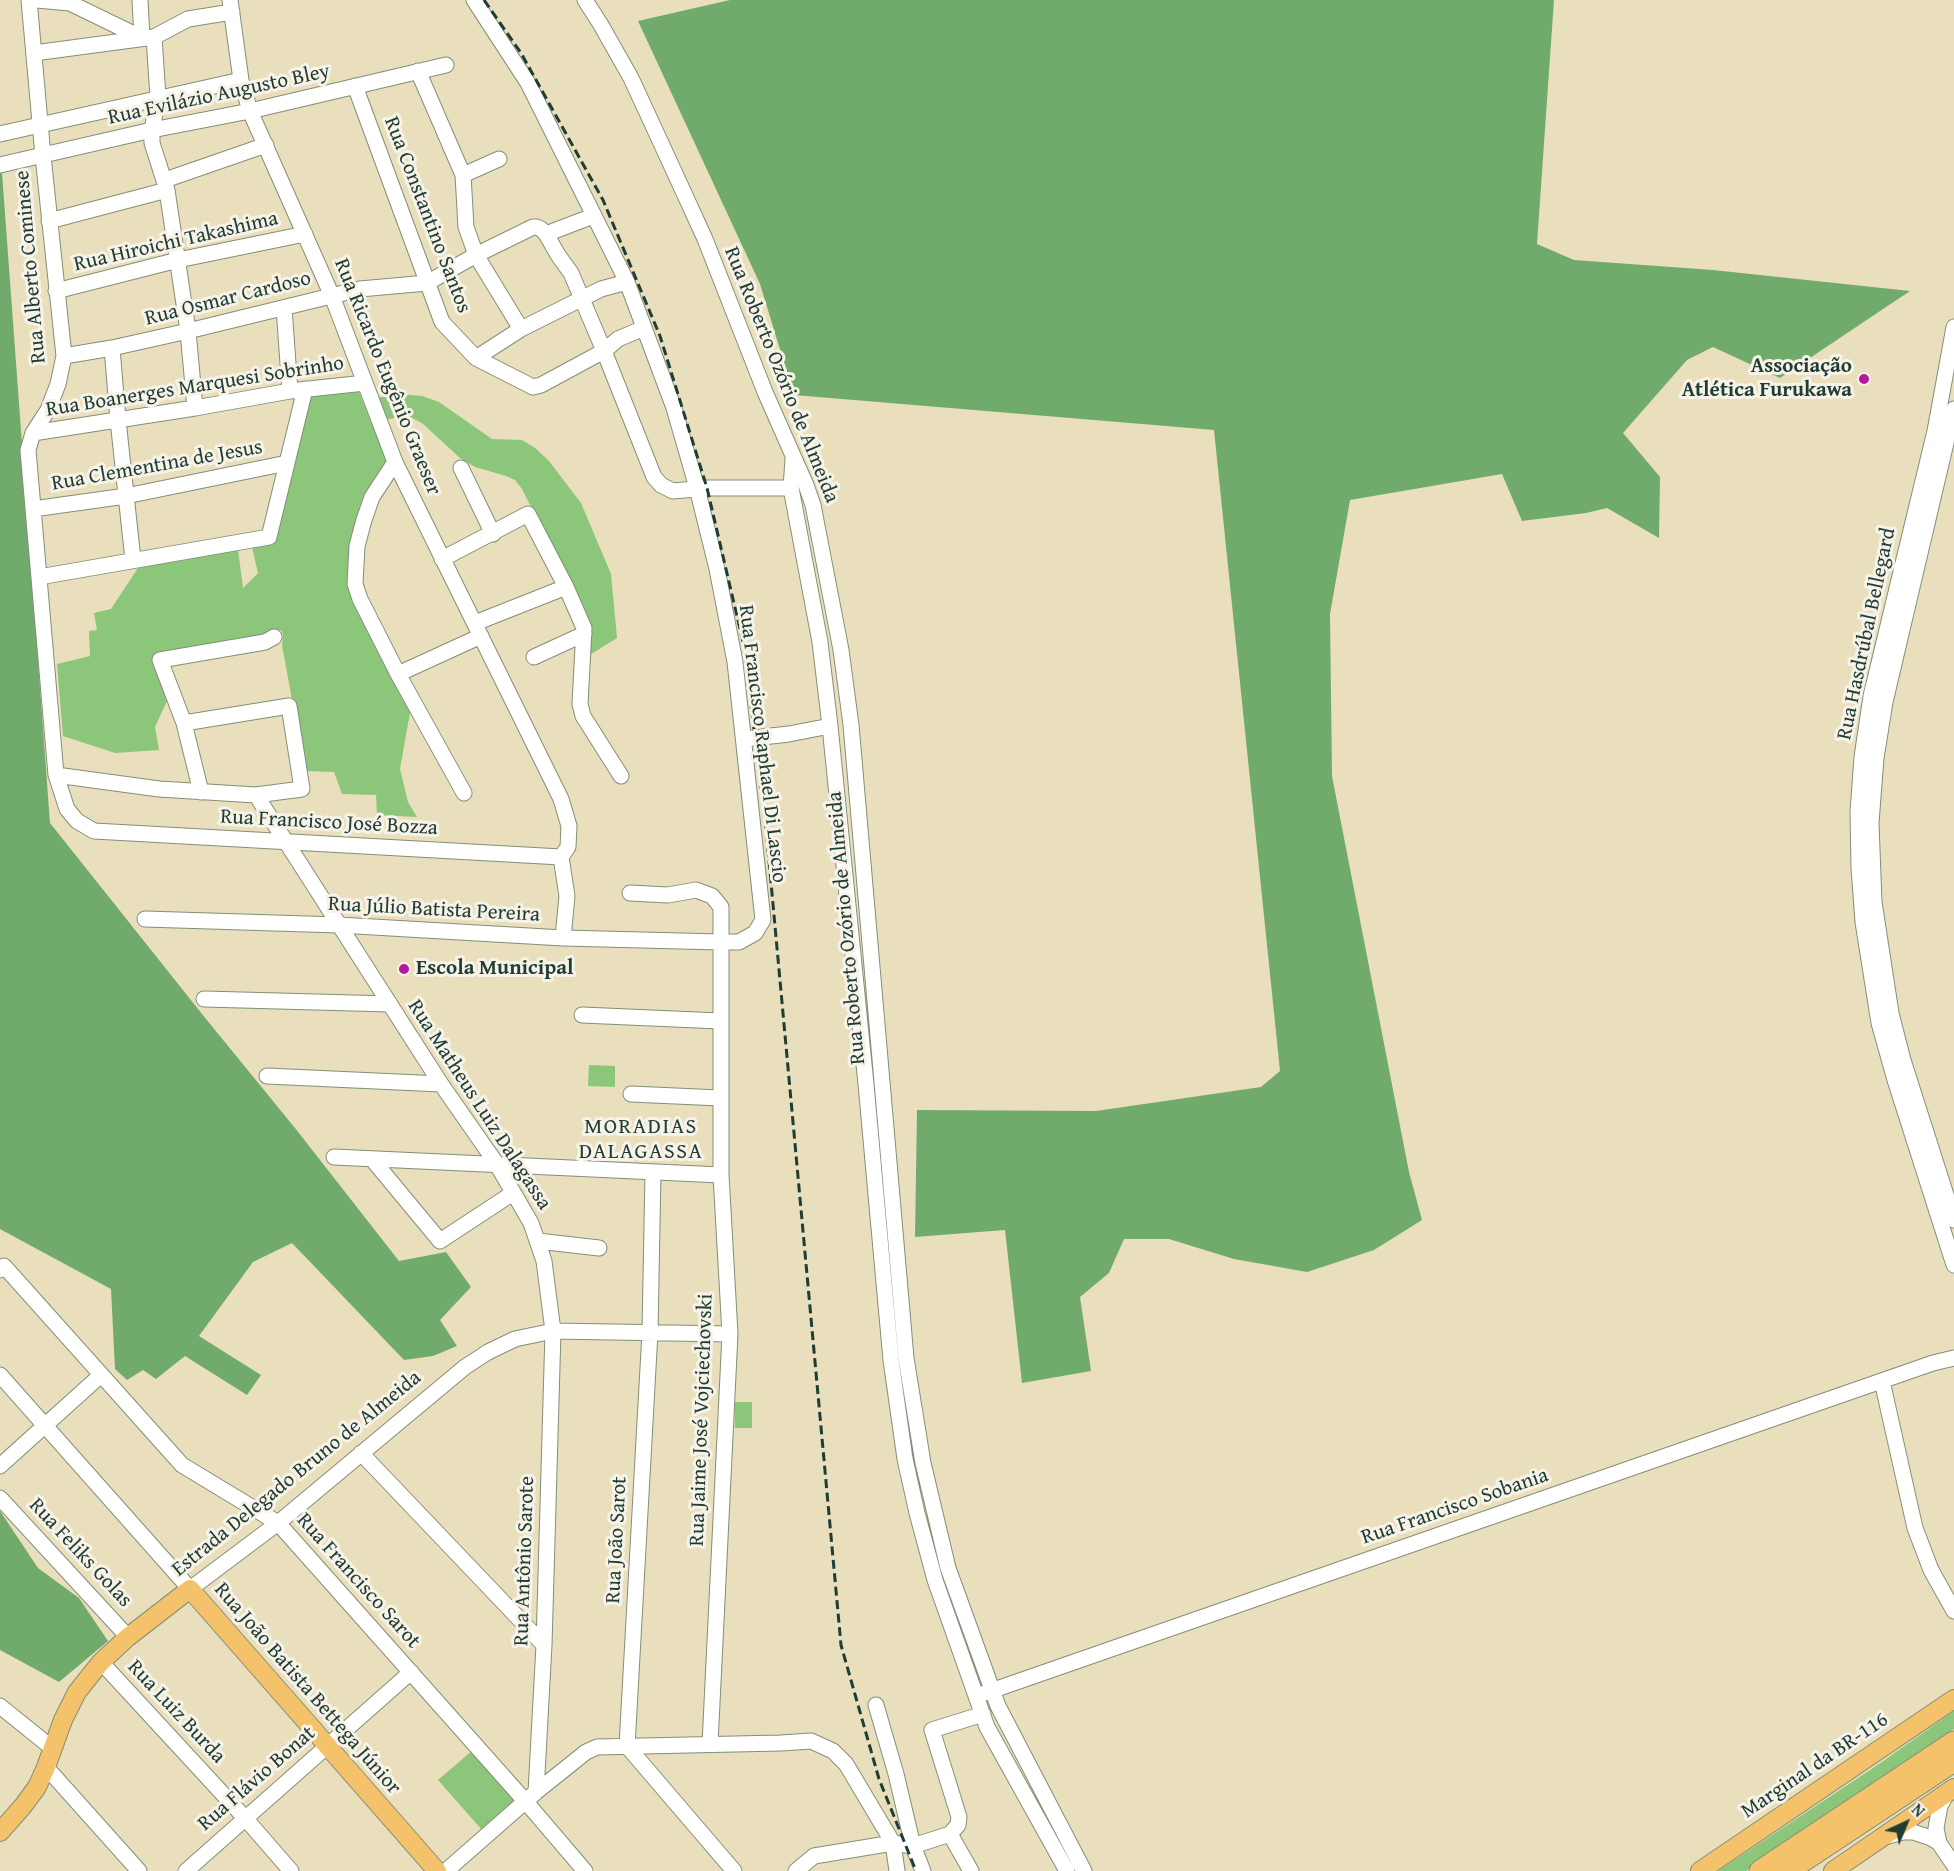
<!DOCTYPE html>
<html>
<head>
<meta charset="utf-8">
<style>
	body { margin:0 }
	#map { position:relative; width:1954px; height:1871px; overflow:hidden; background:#e9dfbc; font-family:"Gentium Book Plus",serif }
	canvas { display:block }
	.north { position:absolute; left:1876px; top:1793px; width:60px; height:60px; -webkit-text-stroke:4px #f7f3e8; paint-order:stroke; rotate:44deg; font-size:16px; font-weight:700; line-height:24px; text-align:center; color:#1f3d34 }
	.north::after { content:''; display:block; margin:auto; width:21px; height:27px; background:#1f3d34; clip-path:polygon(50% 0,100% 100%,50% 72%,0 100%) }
</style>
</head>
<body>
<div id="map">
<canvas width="1954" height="1871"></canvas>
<div class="north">N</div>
</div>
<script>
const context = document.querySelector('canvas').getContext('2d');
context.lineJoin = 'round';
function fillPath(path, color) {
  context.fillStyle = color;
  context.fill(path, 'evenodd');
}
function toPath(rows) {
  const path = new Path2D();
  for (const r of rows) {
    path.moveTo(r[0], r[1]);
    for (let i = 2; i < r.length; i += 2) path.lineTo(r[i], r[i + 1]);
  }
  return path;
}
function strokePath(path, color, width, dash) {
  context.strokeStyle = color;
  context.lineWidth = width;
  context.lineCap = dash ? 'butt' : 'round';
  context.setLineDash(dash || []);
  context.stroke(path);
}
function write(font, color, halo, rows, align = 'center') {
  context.font = font + ' "Gentium Book Plus",serif';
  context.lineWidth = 6;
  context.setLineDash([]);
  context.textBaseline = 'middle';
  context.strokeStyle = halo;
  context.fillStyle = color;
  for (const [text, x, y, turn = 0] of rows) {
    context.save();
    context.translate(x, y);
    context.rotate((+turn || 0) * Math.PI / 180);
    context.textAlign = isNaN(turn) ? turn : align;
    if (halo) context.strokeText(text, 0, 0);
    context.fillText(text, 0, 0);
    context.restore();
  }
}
const green = toPath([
	[359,392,387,462,350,575,411,707,400,769,408,802,417,817,377,815,376,795,342,794,334,772,305,771,282,645,283,636,282,631,276,629,266,634,155,657,168,699,155,727,159,750,115,753,63,736,57,664,90,656,89,631,97,630,94,613,111,609,138,568,238,550,243,588,258,573,252,547,272,542,310,395],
	[401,394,422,396,439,402,492,439,522,440,535,448,549,461,581,503,611,574,617,638,588,656,578,601,522,489,515,480,506,476,475,467,460,458,422,423,412,418,399,417,385,420,375,398],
	[589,1065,615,1066,615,1087,588,1086],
	[735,1402,752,1402,752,1428,735,1428],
	[1954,1711,1954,1729,1847,1804,1746,1871,1718,1871,1879,1764],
	[473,1750,516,1800,482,1830,438,1780]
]);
const forest = toPath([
	[730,0,1554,0,1537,244,1574,260,1713,270,1910,291,1780,378,1713,347,1687,360,1623,433,1660,477,1659,538,1607,508,1586,513,1522,521,1502,474,1350,500,1330,614,1332,776,1409,1172,1422,1220,1374,1250,1307,1272,1234,1259,1169,1239,1124,1239,1109,1273,1080,1297,1091,1371,1022,1383,1005,1230,915,1237,917,1110,1096,1111,1261,1087,1280,1071,1214,430,794,395,760,284,638,21],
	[0,173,2,173,50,823,206,1019,295,1128,399,1261,446,1252,471,1287,440,1320,457,1346,433,1356,404,1360,292,1243,253,1262,199,1336,261,1375,247,1395,185,1356,156,1379,143,1370,127,1380,115,1369,111,1289,0,1229],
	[0,1511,38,1568,79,1598,108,1641,59,1682,0,1650]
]);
const minor = toPath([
	[29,0,43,156,64,356,58,384,48,410,33,433,28,450,56,775,67,809,77,821,94,831,561,857],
	[37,0,70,3,142,38,140,0],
	[230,0,241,80,250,111,332,296,395,462,561,799,569,826,568,847,561,857],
	[585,0,601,25,631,78,684,193,705,239,765,392,806,485,813,505,841,650,851,725,906,1358,923,1463,948,1568,998,1706,1084,1871],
	[154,37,158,97,152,130,152,143,167,190,188,331,195,408],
	[34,53,154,37,188,19,232,12],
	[418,71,463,175,466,227,476,255,521,329],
	[355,86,442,322,476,358,533,387,541,385,604,351,618,339,644,328],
	[0,134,241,80],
	[0,165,152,130,250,111,446,65],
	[463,175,499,159],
	[165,180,266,145],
	[49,221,167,190],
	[546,234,593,216],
	[56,291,178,260,305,234],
	[284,308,290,391],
	[1954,327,1935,431,1871,696,1862,757,1858,812,1859,868,1863,922,1879,1023,1895,1080,1954,1265],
	[112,348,118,420,133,560],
	[64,356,112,348,188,331,360,289,427,283,476,255,533,227,537,227,541,229,546,234,558,255,571,273,604,351,654,477,661,485,673,491,707,488,791,488],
	[476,358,521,329,601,289,627,282],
	[1954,409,1885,702,1876,758,1871,823,1874,902,1891,1013,1903,1060,1954,1220],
	[33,433,195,408,290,391,365,383],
	[793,459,791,488,820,642,830,726,866,1084,891,1360,905,1459,917,1513,935,1580,987,1727,1067,1871],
	[395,462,372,497,364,520,357,546,355,584,360,599,398,674,464,793],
	[461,468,493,534],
	[33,509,126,496,287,463],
	[442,559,528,514,566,587,584,628,580,704,583,716,621,776],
	[39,577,269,537,305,389],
	[475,623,566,587],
	[534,657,584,634],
	[398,674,481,636],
	[744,739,789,734,830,726],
	[56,775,159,789,256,795,302,789,289,706,184,723],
	[201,792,184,723,160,660,265,642,274,637],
	[256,795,441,1084,496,1163,531,1223,544,1261,553,1331,544,1645,536,1792],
	[561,857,567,896,563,938],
	[630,893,668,895,696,890,712,896,721,907,721,1175,730,1334,710,1744],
	[145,919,339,925,563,938,721,942,739,942,755,933,763,920,735,662,717,569,697,488,674,408,627,282,528,83,474,0],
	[204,999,390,1004],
	[582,1015,720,1021],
	[267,1076,441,1084],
	[631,1094,720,1098],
	[334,1157,721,1175],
	[372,1159,440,1241,513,1193],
	[653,1172,650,1332,627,1746,734,1871],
	[538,1241,599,1248],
	[0,1270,4,1266,182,1465,278,1523,526,1802,585,1871],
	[0,1375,190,1589,278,1523,465,1367,488,1352,515,1339,553,1331,730,1334],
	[1882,1381,1915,1528,1931,1570,1954,1611],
	[361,1453,544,1645],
	[0,1466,101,1375],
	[0,1498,128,1637],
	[101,1662,245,1818,291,1871],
	[982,1694,1933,1363,1954,1358],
	[876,1705,896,1774,913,1846,923,1871],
	[0,1706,52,1748],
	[46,1767,139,1871],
	[1948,1791,1940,1806,1936,1828,1939,1843,1954,1865],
	[950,1834,971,1871],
	[1888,1836,1903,1832,1913,1832,1931,1838,1939,1843],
	[186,1871,411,1672],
	[446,1871,536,1792,586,1752,597,1747,781,1743,811,1741,833,1751,846,1764,893,1843,897,1871],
	[796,1871,814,1856,893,1843,913,1846,950,1834,958,1825,959,1817,932,1730,983,1714]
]);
const major = toPath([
	[0,1832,23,1806,37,1787,46,1767,63,1720,77,1692,101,1662,128,1637,190,1589,437,1871],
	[1700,1871,1954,1699],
	[1833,1871,1954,1788]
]);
const highway = toPath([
	[1760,1871,1954,1742],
	[1788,1871,1954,1761]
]);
const rail = toPath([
	[484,0,521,53,603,200,660,336,707,488,744,646,766,828,841,1645,879,1779,916,1871]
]);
const markers = [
	[1864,379,6,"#b5179e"],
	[404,969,6,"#b5179e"]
];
const streetNames = [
	["Rua Evilázio Augusto Bley",219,95,-12],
	["Rua Constantino Santos",427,215,69],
	["Rua Hiroichi Takashima",176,242,-13],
	["Rua Alberto Cominese",31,267,-95],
	["Rua Osmar Cardoso",228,299,-14],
	["Rua Roberto Ozório de Almeida",781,375,68],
	["Rua Ricardo Eugênio Graeser",387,377,68],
	["Rua Boanerges Marquesi Sobrinho",195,387,-9],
	["Rua Clementina de Jesus",157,466,-10],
	["Rua Hasdrúbal Bellegard",1867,634,-78],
	["Rua Francisco Raphael Di Lascio",762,744,83],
	["Rua Francisco José Bozza",329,823,3],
	["Rua Júlio Batista Pereira",434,910,3],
	["Rua Roberto Ozório de Almeida",847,928,-95],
	["Rua Matheus Luiz Dalagassa",479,1105,57],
	["Rua Jaime José Vojciechovski",702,1420,-88],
	["Estrada Delegado Bruno de Almeida",297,1474,-39],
	["Rua Francisco Sobania",1455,1507,-19],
	["Rua João Sarot",617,1540,-87],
	["Rua Feliks Golas",80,1553,47],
	["Rua Antônio Sarote",525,1561,-88],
	["Rua Francisco Sarot",358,1581,48],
	["Rua João Batista Bettega Júnior",307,1689,49],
	["Rua Luiz Burda",176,1712,47],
	["Marginal da BR-116",1815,1766,-34],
	["Rua Flávio Bonat",257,1779,-41]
];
const poiNames = [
	["Associação",1852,367],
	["Atlética Furukawa",1852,391],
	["Escola Municipal",416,969,"left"]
];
const neighbourhoodNames = [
	["MORADIAS",641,1127],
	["DALAGASSA",641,1152]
];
fillPath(green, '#8cc67b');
fillPath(forest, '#71ab6b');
strokePath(minor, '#848e78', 17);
strokePath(major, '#848e78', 20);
strokePath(highway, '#848e78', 23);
strokePath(minor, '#fff', 15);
strokePath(major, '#f3c26a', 18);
strokePath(highway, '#f3c26a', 21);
strokePath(rail, '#1f3d34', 3, [9, 4.5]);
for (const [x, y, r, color] of markers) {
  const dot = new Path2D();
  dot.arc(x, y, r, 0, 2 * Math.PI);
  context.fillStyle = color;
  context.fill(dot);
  strokePath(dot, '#f7f3e8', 2);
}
write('21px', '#1f3d34', '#f7f3e8', streetNames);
write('bold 21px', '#1f3d34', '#f7f3e8', poiNames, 'right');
context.letterSpacing = '1.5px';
write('22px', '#1f3d34', '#f7f3e8', neighbourhoodNames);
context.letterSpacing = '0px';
</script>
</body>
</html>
